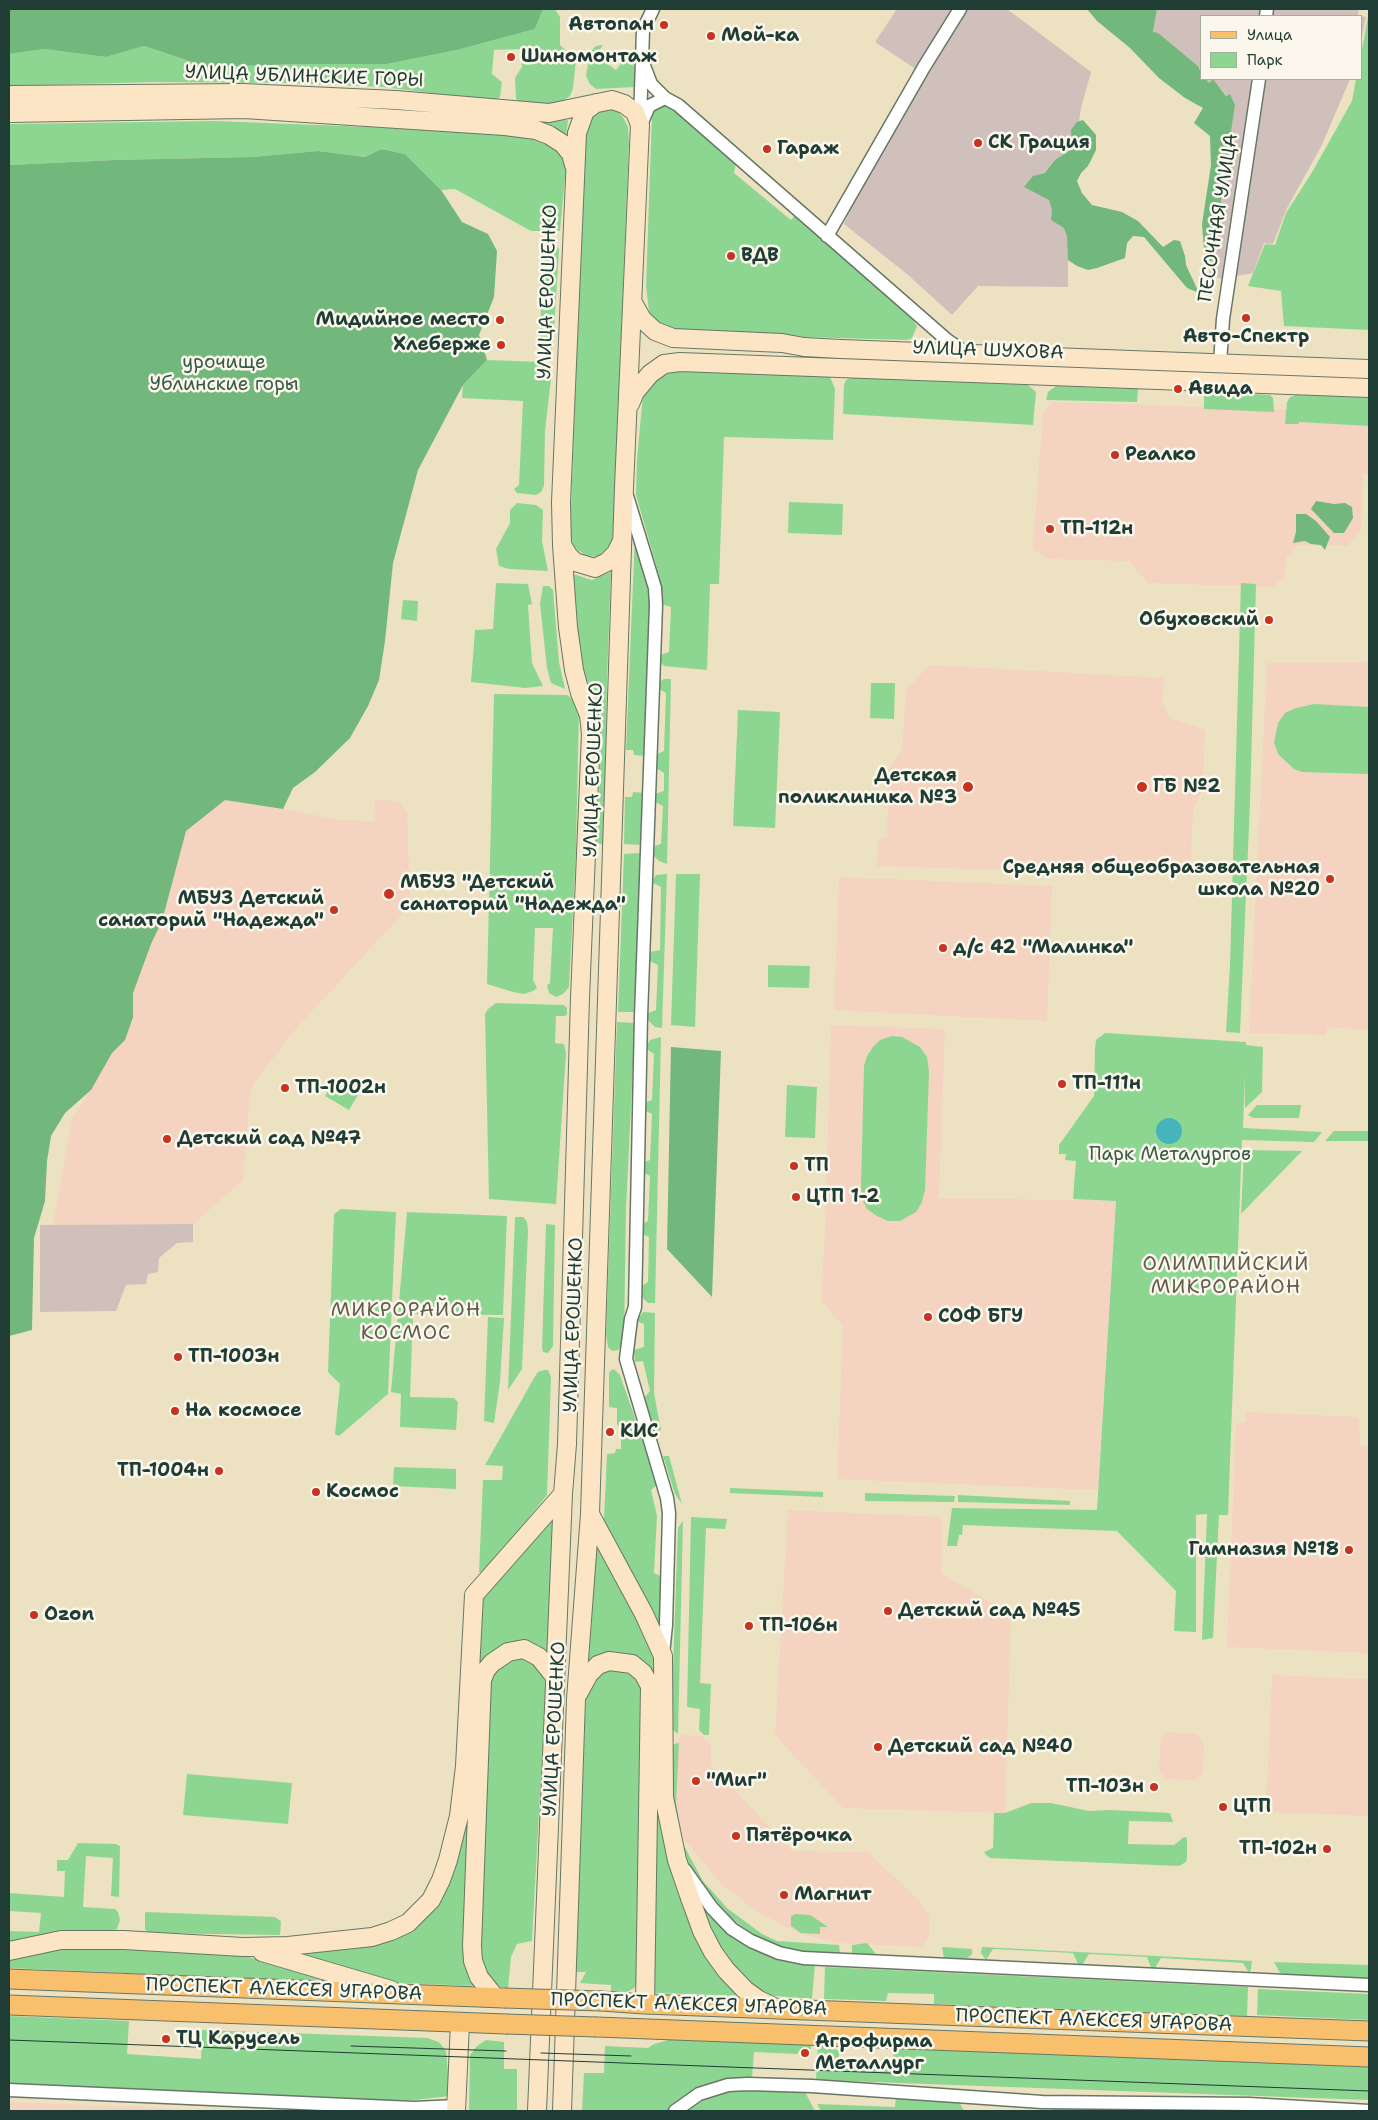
<!DOCTYPE html>
<html>
<head>
<meta charset="utf-8">
<style>
	body { margin:0 }
	#map { position:relative; width:1378px; height:2120px; overflow:hidden; background:#ece2c2; font-family:"Shantell Sans",sans-serif }
	canvas { display:block }
	.frame { position:absolute; inset:0; border:10px solid #1f3d34; pointer-events:none }
	.legend { position:absolute; left:1200px; top:15px; width:162px; height:65px; box-sizing:border-box; background:#fbf7ec; border:1px solid #a3ada2; margin:0; padding:6px 9px; list-style:none; font-size:15px; color:#1f3d34 }
	.legend li { display:flex; align-items:center; gap:10px; height:25px }
	.legend b { width:25px; border:1px solid #a3ada2 }
</style>
</head>
<body>
<div id="map">
<canvas width="1378" height="2120"></canvas>
<div class="frame"></div>
<ul class="legend">
<li><b style="height:6px;background:#f8bf6c"></b>Улица</li>
<li><b style="height:14px;background:#8dd691"></b>Парк</li>
</ul>
</div>
<script>
const context = document.querySelector('canvas').getContext('2d');
context.lineJoin = 'round';
function fillPath(path, color) {
  context.fillStyle = color;
  context.fill(path, 'evenodd');
}
function toPath(rows) {
  const path = new Path2D();
  for (const r of rows) {
    if (r.length === 3) {
      path.moveTo(r[0] + r[2], r[1]);
      path.arc(r[0], r[1], r[2], 0, 2 * Math.PI);
      continue;
    }
    path.moveTo(r[0], r[1]);
    for (let i = 2; i < r.length; i += 2) path.lineTo(r[i], r[i + 1]);
  }
  return path;
}
function strokePath(path, color, width, dash) {
  context.strokeStyle = color;
  context.lineWidth = width;
  context.lineCap = dash ? 'butt' : 'round';
  context.setLineDash(dash || []);
  context.stroke(path);
}
function write(font, color, halo, rows, align = 'center') {
  context.font = font + ' "Shantell Sans",sans-serif';
  context.lineWidth = 5;
  context.setLineDash([]);
  context.textBaseline = 'middle';
  context.strokeStyle = halo;
  context.fillStyle = color;
  for (const [text, x, y, turn = 0] of rows) {
    context.save();
    context.translate(x, y);
    context.rotate((+turn || 0) * Math.PI / 180);
    context.textAlign = isNaN(turn) ? turn : align;
    if (halo) context.strokeText(text, 0, 0);
    context.fillText(text, 0, 0);
    context.restore();
  }
}
const built = toPath([
	[1053,402,1369,412,1369,474,1363,474,1361,531,1347,546,1298,545,1286,558,1284,578,1272,587,1148,583,1129,561,1047,559,1033,549,1043,411],
	[1369,662,1369,1030,1327,1027,1326,1035,1249,1033,1267,663],
	[929,665,1164,678,1162,702,1170,718,1205,730,1203,788,1193,810,1190,876,877,866,878,840,887,836,889,768,902,750,906,691],
	[225,799,342,820,374,821,375,800,398,801,407,812,410,906,298,1026,253,1084,250,1096,243,1180,193,1224,53,1225,72,1119,91,1090,92,1053,162,921,186,831],
	[839,877,1052,886,1047,1021,834,1010],
	[831,1025,945,1029,939,1198,1116,1201,1098,1490,837,1479,843,1325,821,1301,825,1232],
	[1246,1412,1359,1417,1360,1446,1369,1446,1369,1653,1227,1647,1236,1423,1246,1423],
	[788,1510,941,1517,941,1573,1011,1615,1005,1813,843,1808,775,1735],
	[1272,1675,1369,1679,1369,1816,1266,1812],
	[1170,1732,1197,1734,1204,1743,1203,1773,1195,1780,1166,1779,1159,1771,1161,1738],
	[682,1735,702,1736,711,1745,711,1765,792,1851,868,1852,916,1898,929,1914,929,1936,921,1947,839,1943,800,1934,758,1912,722,1885,677,1831,674,1747],
	[9,2102,144,2107,219,2111,9,2111]
]);
const industrial = toPath([
	[897,9,1007,9,1091,72,1081,108,1068,195,1068,287,978,286,952,315,907,274,844,224,860,185,917,70,875,42],
	[1157,9,1359,9,1358,15,1366,17,1362,37,1362,16,1202,16,1202,71,1199,67,1153,32],
	[1206,79,1350,79,1322,145,1287,208,1273,244,1264,243,1253,273,1222,279,1209,275,1235,105,1229,94,1227,96,1213,80,1208,83],
	[193,1224,193,1242,177,1243,159,1258,158,1272,148,1274,146,1284,126,1285,116,1311,40,1312,40,1225]
]);
const green = toPath([
	[543,9,555,9,560,17,560,45,576,60,573,88,570,96,561,102,545,105,520,102,516,99,515,78,522,67,521,49,494,50,492,74,502,82,500,97,495,101,383,87,292,83,153,82,9,86,9,54,44,49,106,57,144,46,207,67,301,64,387,64,457,50,535,29],
	[1369,10,1369,330,1284,326,1281,291,1248,286,1265,244,1275,245,1286,213,1311,174,1352,101,1356,79,1362,79,1362,50],
	[603,45,596,55,616,70,626,57,633,63,637,80,634,87,596,89,590,84,586,76,590,52,596,46],
	[662,106,670,107,681,114,736,163,734,173,791,220,795,215,911,318,917,326,912,338,907,340,699,334,676,332,659,324,649,311,646,286,652,116,654,110],
	[424,108,568,120,566,138,556,130,540,123,424,114],
	[607,109,616,110,623,117,628,127,629,143,613,535,611,543,606,549,598,556,588,557,575,548,570,537,575,400,586,136,592,119,597,112],
	[215,121,520,133,553,145,563,156,566,167,560,231,531,231,455,189,441,190,405,154,381,149,365,157,318,151,252,157,115,160,9,165,9,124],
	[548,244,556,245,559,249,553,347,549,353,543,352,539,346,544,250],
	[487,360,541,362,549,364,552,370,545,431,544,486,541,492,536,495,517,493,514,489,519,485,523,401,462,398,463,385],
	[675,371,824,375,830,377,835,389,833,440,724,437,719,584,710,584,707,670,664,666,660,661,660,655,669,652,671,607,661,604,659,575,636,495,637,459,643,395,656,379],
	[852,377,1028,385,1036,392,1033,425,843,414,844,385,846,380],
	[1056,386,1138,389,1137,402,1046,400,1048,392],
	[1204,391,1270,395,1273,398,1274,412,1204,409],
	[1296,395,1369,397,1369,426,1299,422,1299,424,1285,424,1287,402,1290,397],
	[789,502,843,504,842,535,788,533],
	[517,503,536,505,543,510,542,541,548,571,509,569,499,566,496,549,510,523,510,510],
	[635,534,651,597,645,756,634,755,633,750,626,750],
	[611,572,607,678,604,845,597,843,602,719,600,706,581,669,573,574,592,580],
	[496,583,528,584,532,604,528,605,532,663,543,686,525,688,471,682,475,630,493,629],
	[1241,583,1256,584,1250,803,1240,1033,1226,1032,1230,965],
	[543,586,549,586,553,590,559,662,565,689,551,683,547,668,540,604],
	[403,600,418,601,417,621,401,619],
	[664,679,671,679,667,864,659,861,653,855,654,846,661,844,663,806,655,802,655,794,664,791,664,773,656,768,657,754,664,751,666,693,659,689,659,682],
	[871,683,895,683,894,719,870,718],
	[494,694,567,695,576,701,579,707,576,852,569,987,563,994,556,997,549,993,547,985,550,983,553,928,535,928,533,980,537,988,533,991,524,994,513,992,487,984],
	[1314,704,1369,707,1369,774,1302,772,1294,769,1278,754,1274,742,1278,723,1285,713,1296,708],
	[738,710,780,712,775,828,733,826],
	[633,792,645,793,642,845,624,844,625,797,632,797],
	[641,853,635,1012,618,1012,624,854],
	[667,874,662,1028,655,1027,648,1020,648,1013,656,1010,658,965,650,961,650,952,660,950,661,887,651,882,656,875],
	[676,874,700,874,695,1027,671,1025],
	[768,965,810,966,809,988,768,987],
	[496,1003,564,1005,567,1008,567,1014,565,1016,556,1016,555,1043,564,1044,566,1053,556,1204,489,1199,485,1014,488,1009],
	[617,1022,635,1023,626,1209,624,1338,623,1344,618,1350,612,1351,608,1347,606,1335],
	[1105,1033,1246,1042,1246,1045,1263,1047,1262,1092,1245,1108,1245,1077,1243,1128,1322,1132,1314,1142,1242,1140,1228,1515,1219,1515,1213,1638,1202,1640,1207,1514,1196,1515,1196,1632,1174,1631,1176,1591,1117,1531,963,1525,962,1535,959,1535,957,1546,947,1546,952,1508,1097,1510,1116,1201,1073,1199,1076,1161,1065,1160,1066,1154,1059,1154,1059,1145,1094,1096,1095,1049,1096,1040],
	[892,1036,902,1037,920,1047,927,1057,929,1072,925,1190,922,1202,916,1212,900,1221,888,1221,877,1216,867,1209,862,1199,861,1187,864,1066,867,1056,873,1047,880,1040],
	[661,1037,655,1303,648,1303,641,1296,640,1287,648,1282,649,1237,640,1233,640,1225,648,1221,650,1176,641,1172,642,1163,650,1160,652,1114,644,1110,644,1103,652,1100,654,1054,645,1048,650,1040],
	[334,1081,358,1095,349,1110,325,1096],
	[787,1085,817,1087,815,1138,785,1137],
	[1257,1105,1301,1105,1299,1118,1253,1118,1248,1115],
	[1334,1131,1369,1131,1369,1141,1325,1141],
	[1244,1150,1302,1151,1241,1214],
	[341,1209,396,1212,388,1394,339,1436,335,1434,340,1384,328,1372,334,1214],
	[407,1212,507,1216,503,1315,413,1314,410,1397,454,1398,458,1402,456,1430,400,1427,401,1394,391,1392],
	[515,1217,523,1217,527,1222,528,1231,522,1369,508,1390],
	[546,1224,555,1225,553,1346,548,1353,543,1352,542,1347],
	[643,1312,655,1313,654,1393,661,1430,657,1433,643,1399,650,1391,643,1361,635,1362,634,1350,644,1347,644,1324,636,1321],
	[488,1317,504,1318,500,1382,494,1423,484,1421],
	[614,1369,620,1375,658,1484,651,1490,657,1516,654,1573,663,1577,660,1626,606,1529,604,1519,607,1454,615,1453,616,1449,621,1449,621,1426,617,1425,617,1408,609,1407,609,1374,610,1371],
	[544,1370,548,1370,551,1377,547,1495,485,1573,479,1572,483,1480,502,1480,503,1466,485,1465,534,1378,538,1372],
	[663,1456,669,1456,682,1504,675,1494],
	[394,1467,456,1469,456,1489,393,1486],
	[730,1488,823,1492,823,1497,730,1493],
	[865,1493,955,1496,954,1502,865,1501],
	[958,1495,1070,1501,1070,1505,958,1502],
	[691,1517,727,1519,725,1529,706,1528,700,1683,711,1684,709,1735,704,1735,699,1730,700,1709,687,1707],
	[551,1518,554,1523,547,1658,489,1656,477,1664,479,1601],
	[683,1521,678,1734,673,1730,671,1722,678,1528],
	[595,1549,601,1549,653,1650,658,1683,641,1662,624,1654,609,1653,587,1668],
	[518,1654,540,1667,546,1684,532,1941,517,1944,511,1957,508,1988,497,1986,479,1963,488,1676],
	[622,1665,643,1683,640,1978,634,1988,625,1993,611,1992,611,1985,580,1983,586,1972,576,1972,586,1691,596,1672],
	[657,1727,663,1836,740,1996,654,1993],
	[679,1743,676,1803,683,1844,703,1881,727,1908,762,1934,777,1941,839,1945,840,1954,793,1951,760,1939,732,1919,703,1887,679,1848,670,1786,671,1751,674,1744],
	[473,1763,477,1986,398,1983,287,1952,411,1929,425,1919,435,1906],
	[187,1774,292,1783,288,1824,183,1815],
	[1031,1803,1051,1803,1089,1811,1111,1810,1170,1813,1173,1822,1129,1821,1128,1844,1174,1845,1184,1837,1187,1838,1187,1858,1186,1862,1179,1866,990,1858,986,1855,984,1852,993,1848,994,1813,1005,1813],
	[78,1843,116,1844,120,1846,119,1897,111,1896,113,1858,86,1856,83,1907,115,1909,118,1912,120,1920,117,1929,108,1934,9,1944,9,1931,39,1932,41,1913,9,1911,9,1893,64,1897,65,1871,57,1871,57,1860,68,1860],
	[692,1885,720,1924,815,1964,812,1999,775,1996,763,1993,742,1979,712,1938],
	[145,1912,275,1917,281,1921,280,1935,148,1933,145,1929],
	[796,1914,810,1915,828,1927,820,1927,820,1934,801,1933,791,1926,791,1916],
	[867,1943,876,1954,852,1954,852,1945],
	[74,1946,227,1951,340,1982,9,1968,9,1956],
	[942,1947,972,1949,972,1954,968,1958,944,1958],
	[982,1947,1252,1961,1251,1969,1249,1973,1243,1963,1161,1958,1155,1968,1151,1968,1147,1957,1089,1954,1082,1965,1078,1964,1073,1953,993,1949,986,1960,981,1953],
	[1274,1962,1369,1965,1369,1978,1290,1975,1280,1973],
	[825,1967,1248,1987,1247,2016,934,2004,934,1994,888,1993,886,2001,824,1999],
	[1258,1989,1369,1994,1369,2020,1257,2015],
	[9,2016,129,2021,127,2054,201,2059,202,2030,427,2038,439,2042,446,2051,450,2096,405,2101,9,2084],
	[486,2040,504,2042,504,2069,517,2069,517,2111,469,2111,470,2055,477,2046],
	[669,2040,811,2045,811,2049,801,2049,797,2054,754,2052,752,2078,690,2093,675,2103,667,2111,582,2111,584,2073,604,2073,605,2046,648,2048,654,2044],
	[818,2045,829,2046,839,2051,839,2057,853,2058,852,2062,881,2064,882,2058,893,2059,894,2048,1369,2067,1369,2100,816,2080],
	[749,2089,805,2092,815,2111,687,2111,703,2100,730,2092],
	[896,2097,957,2098,964,2111,821,2111,817,2104,895,2107],
	[1057,2105,1199,2111,1200,2111,1049,2111]
]);
const forest = toPath([
	[9,9,543,9,535,29,457,50,387,64,301,64,207,67,144,46,106,57,44,49,9,54],
	[1087,9,1157,9,1153,32,1158,33,1199,67,1202,79,1206,79,1209,83,1213,79,1226,96,1230,94,1235,105,1212,261,1205,261,1202,224,1211,165,1210,136,1194,123,1203,108,1185,98,1159,78,1130,48,1097,21],
	[1083,120,1096,135,1096,150,1088,166,1081,173,1077,181,1082,193,1092,205,1122,212,1138,221,1163,247,1174,240,1180,241,1185,256,1186,265,1199,293,1187,288,1144,237,1133,236,1127,243,1125,258,1097,268,1088,270,1077,266,1068,260,1067,236,1064,228,1051,220,1052,210,1049,200,1024,187,1033,176,1045,173,1055,160,1069,151,1072,146,1071,130,1077,122],
	[381,149,405,154,441,190,462,222,488,234,497,251,494,297,479,335,487,360,463,385,418,470,393,563,385,641,379,680,368,706,350,738,315,772,293,788,283,809,225,800,186,831,162,921,151,944,133,993,133,1017,125,1040,112,1053,91,1090,65,1113,51,1136,47,1161,45,1201,34,1238,32,1330,9,1336,9,165,115,160,252,157,318,151,365,157],
	[1316,501,1334,504,1345,503,1352,507,1353,518,1344,533,1334,533,1311,509],
	[1296,514,1306,514,1316,521,1330,537,1325,550,1321,545,1311,544,1305,541,1293,543,1296,532],
	[671,1047,721,1051,712,1297,667,1249]
]);
const water = toPath([
	[1169,1131,13]
]);
const street = toPath([
	[1266,16,1267,9],
	[641,58,651,84,665,98,678,105,947,340,966,353],
	[640,120,643,30,653,9],
	[642,122,649,106,665,98],
	[827,236,924,67,960,9],
	[1220,363,1223,319,1259,79],
	[627,496,655,588,656,605,641,1016,635,1307,631,1319,626,1359,667,1498,669,1513,666,1625,663,1654],
	[685,1870,712,1908,732,1929,751,1941,779,1953,803,1958,1369,1985],
	[9,2090,414,2108,457,2106],
	[675,2111,699,2094,728,2085,748,2084,812,2086,1042,2102,1249,2104,1369,2111]
]);
const secondary = toPath([
	[9,95,243,93,396,100,549,113,612,100,624,104,635,112,640,125,624,487,590,1514,576,1699,562,2111],
	[9,113,244,109,505,126,536,130,549,135,563,144,571,154,574,165],
	[633,303,642,319,655,331,673,338,782,343,804,347,841,349,1369,369],
	[630,404,635,392,650,374,664,364,680,362,1369,388],
	[562,545,568,555,575,562,595,568,607,562,616,553,622,541],
	[590,1514,644,1614,663,1656,664,1797,677,1860,689,1895,702,1931,713,1952,726,1970,745,1990,759,2000,778,2009],
	[578,1694,589,1674,598,1665,609,1661,632,1664,643,1673,650,1686,645,2004],
	[9,1951,61,1940,124,1940,243,1947,288,1946,372,1937,391,1931,408,1923,431,1900,441,1880,448,1860,459,1816,465,1766,474,1595,563,1494],
	[262,1952,391,1990],
	[495,1997,479,1977,473,1961,472,1946,482,1680,486,1670,492,1663,508,1652,524,1649,539,1657,555,1677],
	[456,2111,460,2023],
	[537,2111,563,1494,567,1444,580,998,591,734,589,715,580,693,574,670,568,627,562,545,561,502,577,133,585,111,596,103]
]);
const primary = toPath([
	[9,1979,504,1998],
	[601,2001,645,2004,1369,2031],
	[9,2005,506,2024],
	[597,2027,1369,2057]
]);
const tram = toPath([
	[9,2040,1369,2091],
	[351,2046,506,2051],
	[541,2053,631,2056]
]);
const primaryBridge = toPath([
	[504,1998,601,2001],
	[506,2024,597,2027]
]);
const markers = [
	[664,25,5,"#c8321e"],
	[711,36,5,"#c8321e"],
	[511,57,5,"#c8321e"],
	[978,143,5,"#c8321e"],
	[767,149,5,"#c8321e"],
	[731,256,5,"#c8321e"],
	[1246,318,5,"#c8321e"],
	[500,320,5,"#c8321e"],
	[501,345,5,"#c8321e"],
	[1178,389,5,"#c8321e"],
	[1115,455,5,"#c8321e"],
	[1050,529,5,"#c8321e"],
	[1269,620,5,"#c8321e"],
	[968,787,6,"#c8321e"],
	[1142,787,6,"#c8321e"],
	[1330,879,5,"#c8321e"],
	[389,894,6,"#c8321e"],
	[334,910,5,"#c8321e"],
	[943,948,5,"#c8321e"],
	[1062,1084,5,"#c8321e"],
	[285,1088,5,"#c8321e"],
	[167,1139,5,"#c8321e"],
	[794,1166,5,"#c8321e"],
	[796,1197,5,"#c8321e"],
	[928,1317,5,"#c8321e"],
	[178,1357,5,"#c8321e"],
	[175,1411,5,"#c8321e"],
	[610,1432,5,"#c8321e"],
	[219,1471,5,"#c8321e"],
	[316,1492,5,"#c8321e"],
	[1349,1550,5,"#c8321e"],
	[888,1611,5,"#c8321e"],
	[34,1615,5,"#c8321e"],
	[749,1626,5,"#c8321e"],
	[878,1747,5,"#c8321e"],
	[696,1781,5,"#c8321e"],
	[1154,1787,5,"#c8321e"],
	[1223,1807,5,"#c8321e"],
	[736,1836,5,"#c8321e"],
	[1327,1849,5,"#c8321e"],
	[784,1895,5,"#c8321e"],
	[166,2039,5,"#c8321e"],
	[805,2053,5,"#c8321e"]
];
const poiNames = [
	["Автопан",654,25,"right"],
	["Мой-ка",721,36],
	["Шиномонтаж",521,57],
	["СК Грация",988,143],
	["Гараж",777,149],
	["ВДВ",741,256],
	["Мидийное место",490,320,"right"],
	["Авто-Спектр",1246,337,"center"],
	["Хлеберже",491,345,"right"],
	["Авида",1188,389],
	["Реалко",1125,455],
	["ТП-112н",1060,529],
	["Обуховский",1259,620,"right"],
	["Детская",957,776,"right"],
	["поликлиника №3",957,798,"right"],
	["ГБ №2",1153,787],
	["Средняя общеобразовательная",1320,868,"right"],
	["школа №20",1320,890,"right"],
	["МБУЗ \"Детский",400,883],
	["санаторий \"Надежда\"",400,905],
	["МБУЗ Детский",324,899,"right"],
	["санаторий \"Надежда\"",324,921,"right"],
	["д/с 42 \"Малинка\"",953,948],
	["ТП-111н",1072,1084],
	["ТП-1002н",295,1088],
	["Детский сад №47",177,1139],
	["ТП",804,1166],
	["ЦТП 1-2",806,1197],
	["СОФ БГУ",938,1317],
	["ТП-1003н",188,1357],
	["На космосе",185,1411],
	["КИС",620,1432],
	["ТП-1004н",209,1471,"right"],
	["Космос",326,1492],
	["Гимназия №18",1339,1550,"right"],
	["Детский сад №45",898,1611],
	["Ozon",44,1615],
	["ТП-106н",759,1626],
	["Детский сад №40",888,1747],
	["\"Миг\"",706,1781],
	["ТП-103н",1144,1787,"right"],
	["ЦТП",1233,1807],
	["Пятёрочка",746,1836],
	["ТП-102н",1317,1849,"right"],
	["Магнит",794,1895],
	["ТЦ Карусель",176,2039],
	["Агрофирма",815,2042],
	["Металлург",815,2064]
];
const streetNames = [
	["УЛИЦА УБЛИНСКИЕ ГОРЫ",304,77,2],
	["ПЕСОЧНАЯ УЛИЦА",1219,218,-81],
	["УЛИЦА ЕРОШЕНКО",548,292,-88],
	["УЛИЦА ШУХОВА",988,351,2],
	["УЛИЦА ЕРОШЕНКО",594,770,-88],
	["УЛИЦА ЕРОШЕНКО",574,1325,-88],
	["УЛИЦА ЕРОШЕНКО",555,1729,-87],
	["ПРОСПЕКТ АЛЕКСЕЯ УГАРОВА",284,1990,2],
	["ПРОСПЕКТ АЛЕКСЕЯ УГАРОВА",689,2005,2],
	["ПРОСПЕКТ АЛЕКСЕЯ УГАРОВА",1094,2021,2]
];
const parkNames = [
	["урочище",224,363],
	["Ублинские горы",224,385],
	["Парк Металургов",1170,1155]
];
const neighbourhoodNames = [
	["ОЛИМПИЙСКИЙ",1226,1265],
	["МИКРОРАЙОН",1226,1288],
	["МИКРОРАЙОН",406,1311],
	["КОСМОС",406,1334]
];
fillPath(built, '#f4d3c0');
fillPath(industrial, '#d0c0bc');
fillPath(green, '#8dd691');
fillPath(forest, '#72b77b');
fillPath(water, '#45b5bb');
strokePath(street, '#677766', 15);
strokePath(secondary, '#677766', 20);
strokePath(primary, '#677766', 21);
strokePath(street, '#fff', 12);
strokePath(secondary, '#fce5c4', 18);
strokePath(primary, '#f8bf6c', 19);
strokePath(tram, '#1f3d34', 1);
strokePath(primaryBridge, '#677766', 21, []);
strokePath(primaryBridge, '#f8bf6c', 19);
for (const [x, y, r, color] of markers) {
  const dot = new Path2D();
  dot.arc(x, y, r, 0, 2 * Math.PI);
  context.fillStyle = color;
  context.fill(dot);
  strokePath(dot, '#fbf7ec', 2);
}
write('bold 19px', '#1f3d34', '#fbf7ec', poiNames, 'left');
write('19px', '#1f3d34', '#fbf7ec', streetNames);
write('19px', '#355c47', '#fbf7ec', parkNames);
context.letterSpacing = '1px';
write('20px', '#615c4d', '#fbf7ec', neighbourhoodNames);
context.letterSpacing = '0px';
</script>
</body>
</html>
